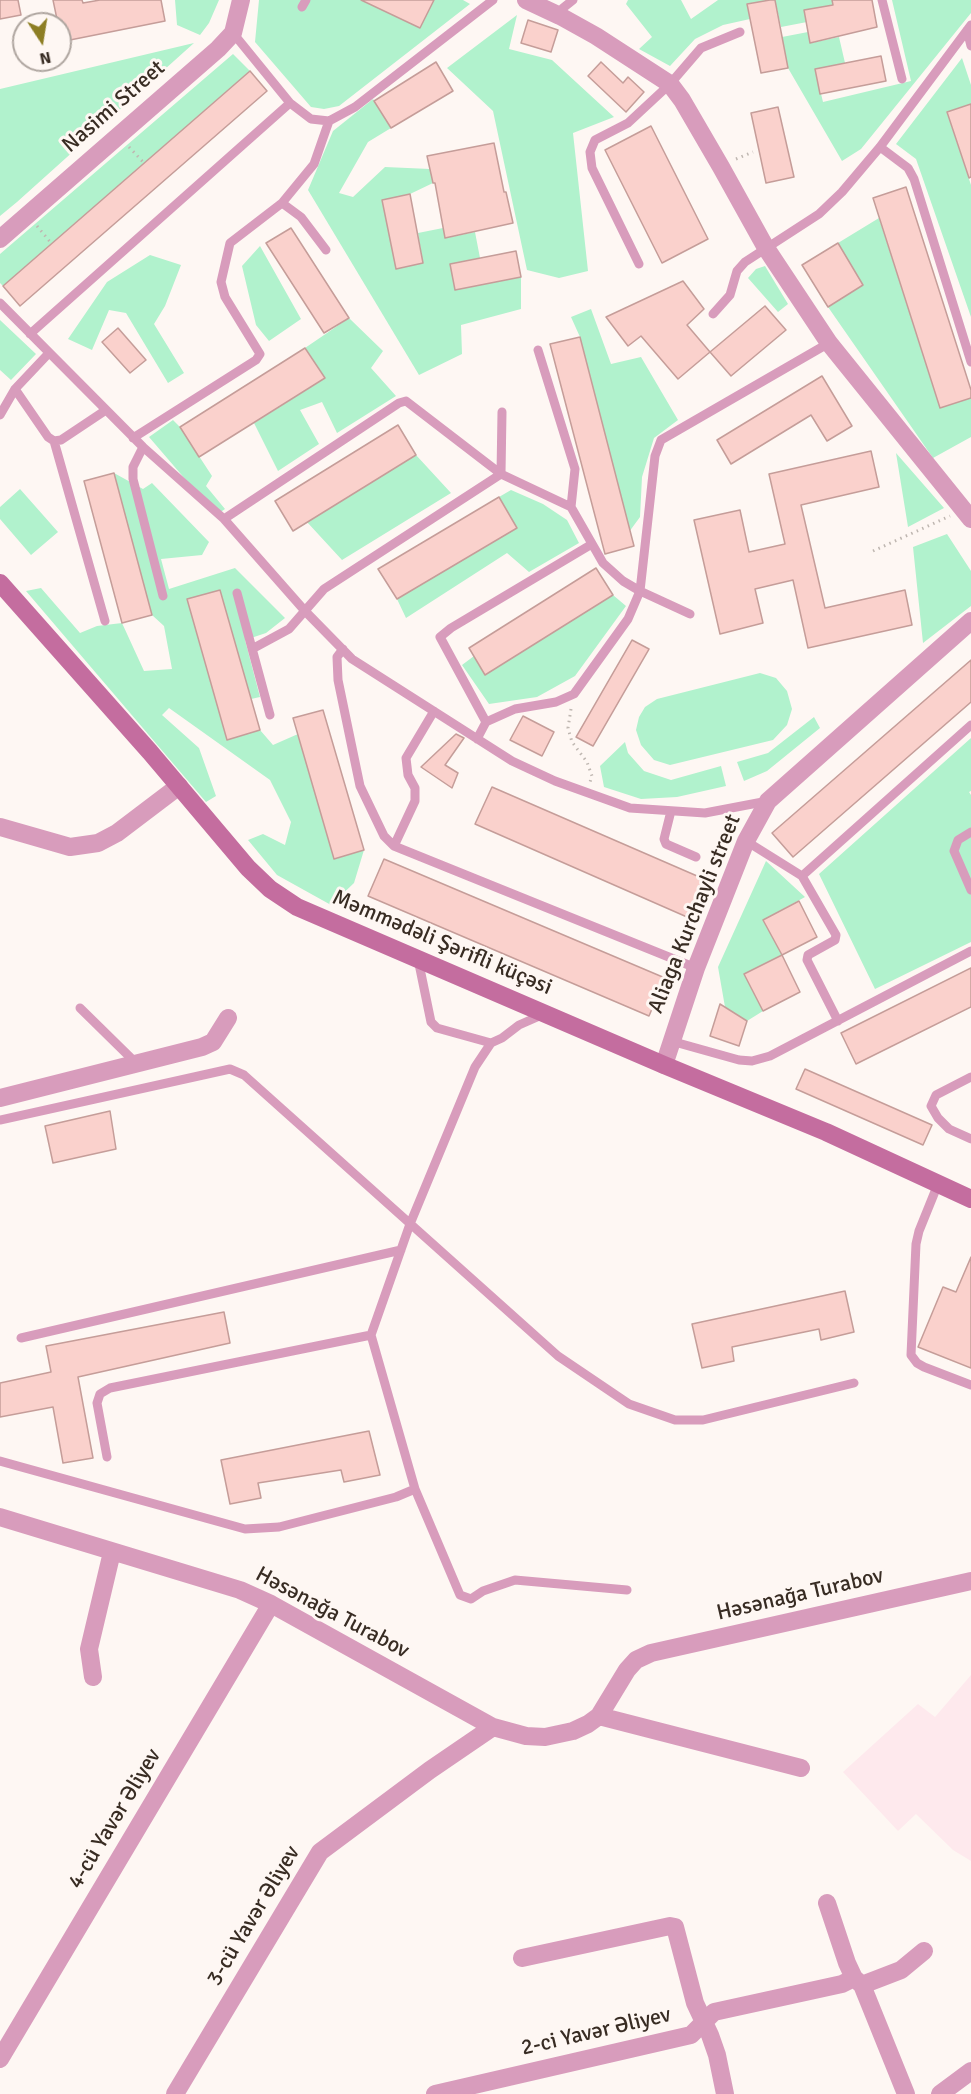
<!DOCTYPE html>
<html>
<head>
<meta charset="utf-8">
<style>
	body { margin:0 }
	#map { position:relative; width:971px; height:2094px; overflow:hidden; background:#fef7f3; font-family:Signika,sans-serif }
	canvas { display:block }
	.north { position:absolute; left:12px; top:12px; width:60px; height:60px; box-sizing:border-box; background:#fef7f3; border:2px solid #afa6a0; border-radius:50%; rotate:168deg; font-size:16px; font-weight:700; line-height:24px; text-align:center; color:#382c23 }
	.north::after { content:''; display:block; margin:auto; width:21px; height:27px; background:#8d7e24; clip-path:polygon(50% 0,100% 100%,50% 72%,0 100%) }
</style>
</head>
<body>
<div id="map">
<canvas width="971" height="2094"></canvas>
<div class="north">N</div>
</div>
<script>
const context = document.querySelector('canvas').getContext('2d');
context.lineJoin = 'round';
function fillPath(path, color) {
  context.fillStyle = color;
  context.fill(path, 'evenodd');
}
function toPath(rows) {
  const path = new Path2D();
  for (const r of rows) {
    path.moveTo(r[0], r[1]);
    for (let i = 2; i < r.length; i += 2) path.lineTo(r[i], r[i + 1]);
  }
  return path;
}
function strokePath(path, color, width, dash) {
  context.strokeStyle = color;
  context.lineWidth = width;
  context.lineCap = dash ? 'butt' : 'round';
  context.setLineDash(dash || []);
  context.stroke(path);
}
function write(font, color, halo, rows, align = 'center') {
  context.font = font + ' Signika,sans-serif';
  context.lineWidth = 6;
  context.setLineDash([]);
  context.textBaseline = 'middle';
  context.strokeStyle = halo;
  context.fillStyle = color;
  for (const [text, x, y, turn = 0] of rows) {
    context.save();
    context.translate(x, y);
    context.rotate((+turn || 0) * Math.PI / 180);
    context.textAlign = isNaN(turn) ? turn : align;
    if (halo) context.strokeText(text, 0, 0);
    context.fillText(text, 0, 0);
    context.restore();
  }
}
const industrial = toPath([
	[971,1675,971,1861,953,1850,916,1814,898,1831,843,1772,918,1704,935,1717]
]);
const green = toPath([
	[175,0,219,0,209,23,200,35,177,25],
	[259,0,463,0,470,4,339,106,324,109,311,107,255,42],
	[628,0,681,0,691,19,718,0,770,0,750,19,723,25,695,39,670,66,639,49,652,37,626,4],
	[775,0,832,0,833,5,805,10,807,22,781,27],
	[892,0,971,0,971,13,861,149,842,161,788,68,782,37,808,32,811,43,839,37,845,63,815,69,823,102,911,81],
	[517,15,509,49,552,60,614,117,573,133,588,271,559,278,527,270,493,111,447,68],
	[194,43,17,202,0,216,0,89],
	[233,54,250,71,3,286,0,283,0,254],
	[962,58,971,85,971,104,947,113,971,185,971,317,916,159,896,144],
	[373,99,391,128,368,142,339,193,353,197,385,167,430,169,433,183,410,194,383,200,396,269,423,263,418,233,443,228,446,238,475,232,480,258,450,264,455,289,521,277,521,309,461,325,462,354,419,375,308,190,333,131],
	[879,218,940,408,971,398,971,437,933,458,828,307,863,285,838,243],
	[260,246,301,319,269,341,256,325,242,266],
	[150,255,181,265,165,306,154,324,184,373,168,383,126,313,109,310,92,350,68,339,107,282],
	[765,266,788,304,778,312,748,278,756,269],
	[591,309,611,364,641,357,678,420,654,438,642,477,640,517,629,532,580,337,571,317],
	[349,318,383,351,371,368,396,396,337,433,322,402,300,410,319,444,278,471,254,423,324,379,305,348],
	[0,320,36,354,11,380,0,370],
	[173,420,180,427,212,476,206,486,225,509,216,515,149,437],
	[896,453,944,508,908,527],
	[416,455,451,493,342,560,307,522],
	[114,473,143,489,152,483,209,542,202,555,161,559,169,589,235,568,285,618,266,633,245,640,260,697,251,699,220,590,187,599,228,739,260,730,273,745,298,734,335,859,364,850,354,883,331,905,277,875,248,840,263,834,285,845,291,822,270,780,169,708,162,715,199,748,216,796,206,802,26,591,41,588,80,633,97,626,122,623,144,671,172,669,164,626,152,615],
	[20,489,58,532,31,555,0,519,0,507],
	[511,490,543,504,567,520,579,543,529,572,507,553,406,618,397,599,517,528,499,497],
	[947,534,971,571,971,606,923,643,913,547],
	[613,595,626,606,575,676,537,697,489,704,462,665,474,656,486,674],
	[760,673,776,678,787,691,792,709,787,725,773,740,670,765,654,760,641,745,636,730,639,717,645,707,657,699],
	[814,717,820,728,767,771,744,781,737,762,768,753],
	[971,738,971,791,969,792,971,795,971,942,875,989,819,874],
	[625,742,628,753,644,771,671,780,721,766,726,786,677,797,641,799,604,787,600,766],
	[766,861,805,897,763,920,782,955,744,974,763,1011,747,1021,725,1007,718,967]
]);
const building = toPath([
	[0,0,18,0,21,15,0,19,0,0],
	[53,0,82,0,83,3,100,0,161,0,165,21,60,42,60,24,58,24,53,0],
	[361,0,434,0,420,28,361,0],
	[770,0,775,0,788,68,761,73,747,4,770,0],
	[832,0,872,0,877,27,810,43,804,10,833,5,832,0],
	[528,20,558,30,551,52,521,43,528,20],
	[881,56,886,81,820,94,815,69,881,56],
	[436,62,453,91,391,128,374,101,436,62],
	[601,62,623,83,628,77,644,92,626,112,588,76,601,62],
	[250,71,267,91,20,306,3,286,250,71],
	[971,104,971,177,969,178,947,112,971,104],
	[778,107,794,177,766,183,751,113,778,107],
	[651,126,708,239,662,263,605,150,651,126],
	[494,143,504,192,506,192,513,223,445,238,435,183,433,183,427,156,494,143],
	[906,187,971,390,971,398,940,408,873,198,906,187],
	[410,194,423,263,396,269,382,200,410,194],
	[291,228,349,318,324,333,266,243,291,228],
	[838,243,863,285,828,307,802,265,838,243],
	[516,251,521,277,455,290,450,264,516,251],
	[683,281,704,309,687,325,710,352,678,379,641,336,628,346,606,317,683,281],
	[765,306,786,330,731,376,710,352,765,306],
	[118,328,146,360,130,373,102,342,118,328],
	[580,337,634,546,605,554,550,344,580,337],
	[305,348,325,378,199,457,180,427,305,348],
	[822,376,852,426,827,441,811,415,731,464,717,440,822,376],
	[398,425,416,455,293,531,275,501,398,425],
	[871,451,879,487,801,505,825,608,905,590,912,625,808,648,793,580,755,589,763,623,720,634,694,520,740,510,749,552,785,544,769,474,871,451],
	[114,473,152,615,122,623,84,481,114,473],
	[499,497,517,528,397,599,378,569,499,497],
	[596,568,613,595,485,675,469,648,596,568],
	[220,590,260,730,227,740,187,599,220,590],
	[632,640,649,649,593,746,576,737,632,640],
	[971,660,971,702,793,857,772,833,971,660],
	[323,710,364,850,334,859,293,718,323,710],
	[523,716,554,732,542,756,510,740,523,716],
	[456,734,464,738,445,765,458,773,452,788,421,767,456,734],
	[492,787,704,879,687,917,475,824,492,787],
	[384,859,665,978,649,1016,368,896,384,859],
	[799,901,817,937,782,955,763,920,799,901],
	[782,955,800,992,763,1011,744,974,782,955],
	[971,968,971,1007,856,1064,841,1033,971,968],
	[720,1004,747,1021,739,1046,710,1036,720,1004],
	[805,1069,932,1125,923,1145,796,1089,805,1069],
	[110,1111,116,1149,53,1163,45,1126,110,1111],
	[971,1257,971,1368,918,1347,943,1287,956,1292,971,1257],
	[845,1291,854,1332,821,1340,819,1329,732,1347,734,1361,702,1368,692,1324,845,1291],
	[224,1312,230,1343,78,1377,93,1458,63,1463,53,1407,0,1417,0,1383,51,1372,46,1346,224,1312],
	[369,1431,380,1475,344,1482,341,1470,258,1483,261,1498,230,1504,221,1460,369,1431]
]);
const path = toPath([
	[129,147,144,163],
	[736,159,753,152],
	[37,226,51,243],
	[873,551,950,516],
	[571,709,568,728,572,742,587,762,592,776,590,782]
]);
const lane = toPath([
	[882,0,902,79],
	[302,7,306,0],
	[560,16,563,8,573,0],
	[967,30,971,46],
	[233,33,290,103,311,119,329,121,355,107,493,0],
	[880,147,908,168,914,179,971,362],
	[282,203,301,217,326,250],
	[639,264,592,168,590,152,595,140,628,123,670,84,701,48,740,32],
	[0,303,143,447,224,519,305,611,352,659,512,761,555,781,630,808,705,813,768,801],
	[713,314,730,295,737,271,745,262,819,214,842,192,880,147,971,25],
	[30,334,290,103],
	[538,350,575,469,571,507],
	[15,389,48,437,54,441,61,440,106,410],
	[0,415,15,389,49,353],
	[133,438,256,360,260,354,225,297,221,282,230,243,282,203,314,164,329,121],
	[54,441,105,621],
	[143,447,133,467,133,479,163,596],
	[224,519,399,403,406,401,501,474,571,507,603,563,623,581,640,591,690,614],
	[237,593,270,715],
	[252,649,289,629,324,589,501,474,502,412],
	[343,649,337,657,338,680,360,786,384,836,394,846,696,968],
	[486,722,440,637,451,628,592,544],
	[477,739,486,722,515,709,556,702,574,694,628,619,640,591,655,456,661,440,829,343],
	[671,811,664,839,666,844,696,857],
	[971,832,958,840,954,851,971,890],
	[746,841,802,876,836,935,835,940,808,955,807,960,838,1021],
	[394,846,415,801,415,788,408,775,406,758,434,711],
	[802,876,971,725],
	[418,959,431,1022,437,1028,491,1043,502,1038,519,1025,544,1014],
	[80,1008,137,1064],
	[671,1041,739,1060,752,1061,770,1056,971,951],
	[971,1077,936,1095,931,1106,938,1118,949,1129,971,1139],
	[0,1120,230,1069,244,1075,558,1356,629,1404,675,1420,703,1420,854,1383],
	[938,1184,919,1231,916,1244,911,1355,917,1363,924,1367,971,1385],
	[21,1338,401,1250],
	[107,1457,97,1403,100,1394,110,1388,371,1335],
	[0,1461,245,1529,279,1527,396,1497,415,1489,371,1335,410,1224,475,1067,491,1043],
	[415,1489,460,1595,471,1599,483,1591,515,1580,627,1590]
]);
const street = toPath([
	[526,0,560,16,596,36,670,84,682,100,721,167,766,248,829,343,971,519],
	[0,239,218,49,233,33,241,0],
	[0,827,70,847,98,843,117,833,179,786],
	[664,1065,696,968,746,841,768,801,971,621],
	[0,1098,202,1047,213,1042,228,1018],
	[0,1517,240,1590,271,1604,493,1727,526,1736,545,1737,573,1731,588,1724,599,1716,627,1670,636,1660,651,1653,971,1581],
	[93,1677,89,1649,112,1552],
	[599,1716,801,1768],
	[827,1903,847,1963,854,1978],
	[522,1958,670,1926,675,1927,695,2003,710,2035,717,2055,725,2094],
	[862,1985,906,2094],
	[0,2059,271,1604],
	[175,2094,320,1852,430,1770,493,1727],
	[435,2094,691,2035,714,2012,842,1984,854,1978,862,1985,901,1970,924,1951],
	[940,2094,971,2071]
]);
const secondary = toPath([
	[0,583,150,752,248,868,270,889,297,907,664,1065,826,1132,971,1199]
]);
const streetNames = [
	["Nasimi Street",114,107,-41],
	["Aliaga Kurchayli street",695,914,-68],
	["Məmmədəli Şərifli küçəsi",442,943,23],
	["Həsənağa Turabov",800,1595,-13],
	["Həsənağa Turabov",332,1613,28],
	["4-cü Yavər Əliyev",115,1819,-59],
	["3-cü Yavər Əliyev",254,1916,-59],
	["2-ci Yavər Əliyev",596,2032,-13]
];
fillPath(industrial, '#fee9ed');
fillPath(green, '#b1f2cd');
fillPath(building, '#fad1cc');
strokePath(building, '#c59d99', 1.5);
strokePath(path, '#bfb7b1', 3, [1.5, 4.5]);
strokePath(lane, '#d89cbc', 9);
strokePath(street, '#d89cbc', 18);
strokePath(secondary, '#c46d9f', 18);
write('22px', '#382c23', '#fef7f3', streetNames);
</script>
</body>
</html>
